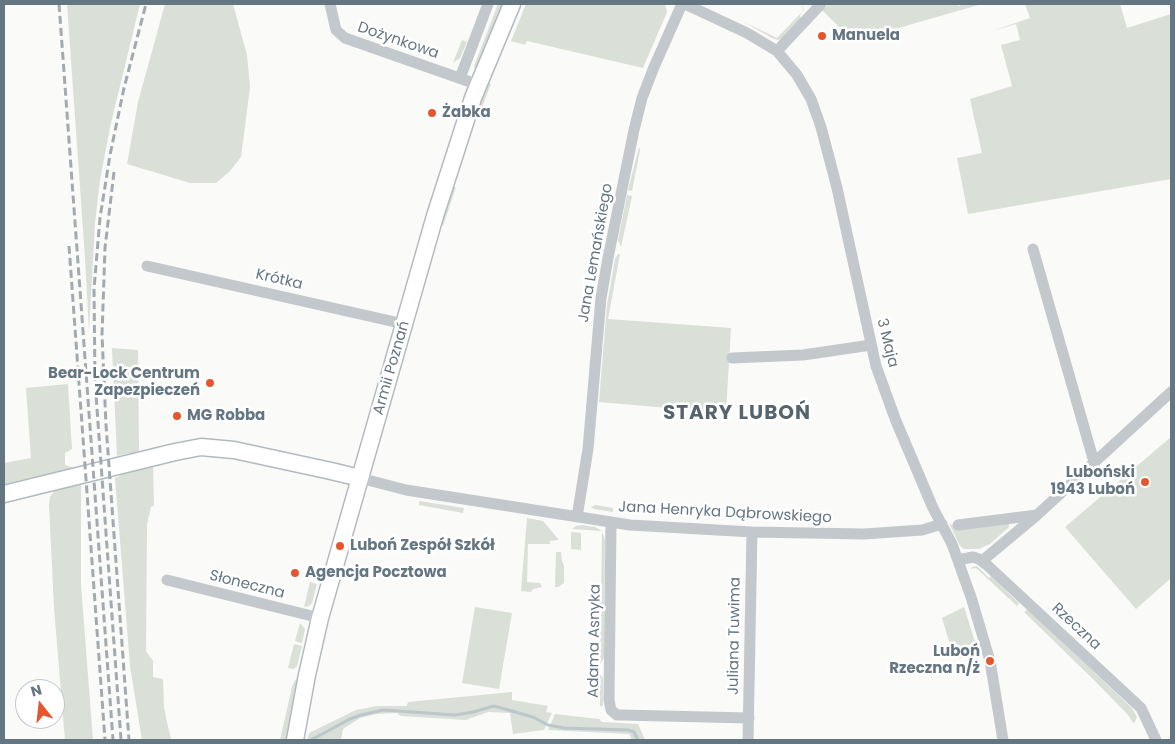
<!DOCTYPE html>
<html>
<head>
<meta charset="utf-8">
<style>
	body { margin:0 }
	#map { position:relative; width:1175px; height:744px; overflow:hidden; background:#fafaf8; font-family:Poppins,sans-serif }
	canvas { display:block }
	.frame { position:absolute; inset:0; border:5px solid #657683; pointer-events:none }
	.north { position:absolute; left:15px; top:679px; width:50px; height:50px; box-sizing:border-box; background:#fff; border:1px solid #c1c8cd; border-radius:50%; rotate:344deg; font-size:14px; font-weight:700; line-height:20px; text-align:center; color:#657683 }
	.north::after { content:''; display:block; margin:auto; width:18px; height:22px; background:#e4572e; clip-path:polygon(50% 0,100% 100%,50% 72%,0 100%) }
</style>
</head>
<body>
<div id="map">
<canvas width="1175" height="744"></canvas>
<div class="frame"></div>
<div class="north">N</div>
</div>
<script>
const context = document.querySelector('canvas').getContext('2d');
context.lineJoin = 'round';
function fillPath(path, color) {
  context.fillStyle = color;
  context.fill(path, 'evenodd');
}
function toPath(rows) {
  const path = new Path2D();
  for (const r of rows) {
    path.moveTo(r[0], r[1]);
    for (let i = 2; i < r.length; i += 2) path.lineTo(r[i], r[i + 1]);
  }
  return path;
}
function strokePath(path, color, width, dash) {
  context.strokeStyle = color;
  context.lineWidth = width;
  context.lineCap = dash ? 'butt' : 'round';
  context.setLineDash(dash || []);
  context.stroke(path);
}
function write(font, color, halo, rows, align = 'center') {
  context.font = font + ' Poppins,sans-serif';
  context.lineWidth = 5;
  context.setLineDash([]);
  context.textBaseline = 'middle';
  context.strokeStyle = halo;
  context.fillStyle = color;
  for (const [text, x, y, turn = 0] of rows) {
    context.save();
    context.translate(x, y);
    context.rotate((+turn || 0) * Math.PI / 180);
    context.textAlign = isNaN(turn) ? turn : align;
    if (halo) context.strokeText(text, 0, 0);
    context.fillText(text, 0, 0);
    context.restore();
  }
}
const green = toPath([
	[67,4,140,4,111,123,100,180,95,223,89,331,85,258],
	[165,4,233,4,247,55,250,87,241,157,230,171,216,183,190,183,127,164,138,102],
	[498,4,505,4,478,67,475,69,474,66],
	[526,4,665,4,667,12,643,68,527,41,525,45,511,41],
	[829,4,957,4,958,6,965,4,982,4,853,41,822,10],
	[1025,4,1120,4,1127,28,1171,14,1171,179,968,214,957,158,982,153,970,99,1012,86,1001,45,1020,40,1016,24,992,31,1030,18],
	[802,5,804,10,800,15,801,20,783,38,778,40,772,38,742,21,777,38,803,11],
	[462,40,467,42,460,58,453,63],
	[488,83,491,84,479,115,476,113,486,85],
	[639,147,640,150,632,191,628,190],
	[451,187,456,187,443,226,441,222],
	[627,195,632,196,621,247,618,240],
	[618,254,620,254,608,319,731,328,726,413,599,402,607,305,615,259],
	[112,348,138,350,139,453,130,455,129,453,117,456],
	[68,384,72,449,65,453,65,465,74,468,4,484,4,463,31,458,26,388],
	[1171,437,1171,578,1136,609,1065,527],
	[153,465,154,506,151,507,147,524,146,651,153,661,153,677,163,679,164,708,171,740,142,740,130,666,115,478,120,476,123,472],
	[81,484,81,585,93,740,65,740,54,608,49,505,50,497,55,490],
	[419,501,464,508,463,513,419,505],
	[595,505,613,508,613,512,594,509,591,507],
	[527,518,543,521,559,540,550,541,550,544,528,544,527,582,540,583,542,587,533,589,531,592,521,591],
	[1009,522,1009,527,990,544,979,549,964,549,960,546,949,523,958,530],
	[582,525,595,527,602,531,572,529,576,526],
	[571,532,581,533,581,550,571,549],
	[602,533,604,536,605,541,604,658,600,664],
	[556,552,561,552,562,561,564,566,564,583,558,587,555,587],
	[977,566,989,578,991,576,1019,603,1017,606,976,568,971,569,972,567],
	[310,582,317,584,312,603,309,606,304,607],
	[475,607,512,613,499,689,462,683],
	[964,607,975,642,978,658,954,658,942,618],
	[1027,609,1132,708,1137,717,1135,722,1133,723,1129,716,1096,682,1024,612],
	[300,623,305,629,302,643,295,641],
	[294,644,302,646,297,666,294,669,288,668],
	[600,674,603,678,603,705,600,707],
	[298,678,300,678,287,740,280,740,292,687,295,680],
	[512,692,512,700,548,706,546,712,552,713,544,730,513,734,510,713,488,712,466,720,401,716,397,713,376,714,360,718,343,729,341,740,307,740,309,733,356,710,377,706,407,706,408,702],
	[555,714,599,719,602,722,638,724,645,740,632,740,629,734,548,730]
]);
const stream = toPath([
	[548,725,564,728,628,730,634,732,638,740],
	[311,740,350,719,361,715,383,710,455,715,473,712,494,706,533,717,546,724]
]);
const street = toPath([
	[330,4,336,30,345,38,479,85],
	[685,4,747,33,777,51,797,75,811,99,821,127,837,188,876,366,896,421,933,508,952,544,971,597,990,661,1003,740],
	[777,51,821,4],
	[460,78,488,4],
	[1033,249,1094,462],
	[147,266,404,324],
	[732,358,803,355,871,345],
	[360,478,406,490,630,525,752,532,864,534,922,530,942,524],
	[577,517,588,449,601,298,608,258,634,130,642,98,654,67,682,4],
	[611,523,609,700,611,710,617,715,621,715,749,718],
	[958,525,1037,515],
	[958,560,973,557,979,559,987,565,1141,708,1156,740],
	[982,561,1037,515,1171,392],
	[167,580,320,618],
	[748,740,752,532]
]);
const secondary = toPath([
	[4,494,175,452,201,447,234,450,331,471,360,478],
	[295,740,307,675,320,618,435,216,473,98,512,4]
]);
const rail = toPath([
	[59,4,113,740],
	[114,172,105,248,102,335,106,425,129,740],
	[69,246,105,740],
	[121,740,95,381,94,289,100,218,110,155,124,88,146,4]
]);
const markers = [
	[822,36,5,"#e4572e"],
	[432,113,5,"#e4572e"],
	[210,383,5,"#e4572e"],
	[177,416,5,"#e4572e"],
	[1145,482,5,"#e4572e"],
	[340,546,5,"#e4572e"],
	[295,573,5,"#e4572e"],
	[990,661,5,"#e4572e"]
];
const poiNames = [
	["Manuela",832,36],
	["Żabka",442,113],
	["Bear-Lock Centrum",200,374,"right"],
	["Zapezpieczeń",200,391,"right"],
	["MG Robba",187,416],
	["Luboński",1135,473,"right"],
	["1943 Luboń",1135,490,"right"],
	["Luboń Zespół Szkół",350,546],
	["Agencja Pocztowa",305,573],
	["Luboń",980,652,"right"],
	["Rzeczna n/ż",980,669,"right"]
];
const streetNames = [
	["Dożynkowa",398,41,19],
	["Jana Lemańskiego",596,253,-80],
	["Krótka",279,280,13],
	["3 Maja",887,343,76],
	["Armii Poznań",392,368,-74],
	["Jana Henryka Dąbrowskiego",725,513,3],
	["Słoneczna",247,585,14],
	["Rzeczna",1076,627,43],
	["Juliana Tuwima",735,636,-89],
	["Adama Asnyka",595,641,-89]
];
const districtNames = [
	["STARY LUBOŃ",737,414]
];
fillPath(green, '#dadfd7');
strokePath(stream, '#bbc7cb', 3);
strokePath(secondary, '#b3babf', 19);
strokePath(street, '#c3c8cc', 11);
strokePath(secondary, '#fff', 16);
strokePath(rail, '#a2aab0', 3, [8, 4]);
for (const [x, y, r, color] of markers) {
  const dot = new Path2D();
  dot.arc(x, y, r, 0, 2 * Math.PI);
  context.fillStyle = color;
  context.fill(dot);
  strokePath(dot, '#fff', 2);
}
write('bold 15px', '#657683', '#fff', poiNames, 'left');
write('15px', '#657683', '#fff', streetNames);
context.letterSpacing = '1px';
write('bold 20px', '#57646e', '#fff', districtNames);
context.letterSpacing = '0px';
</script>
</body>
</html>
